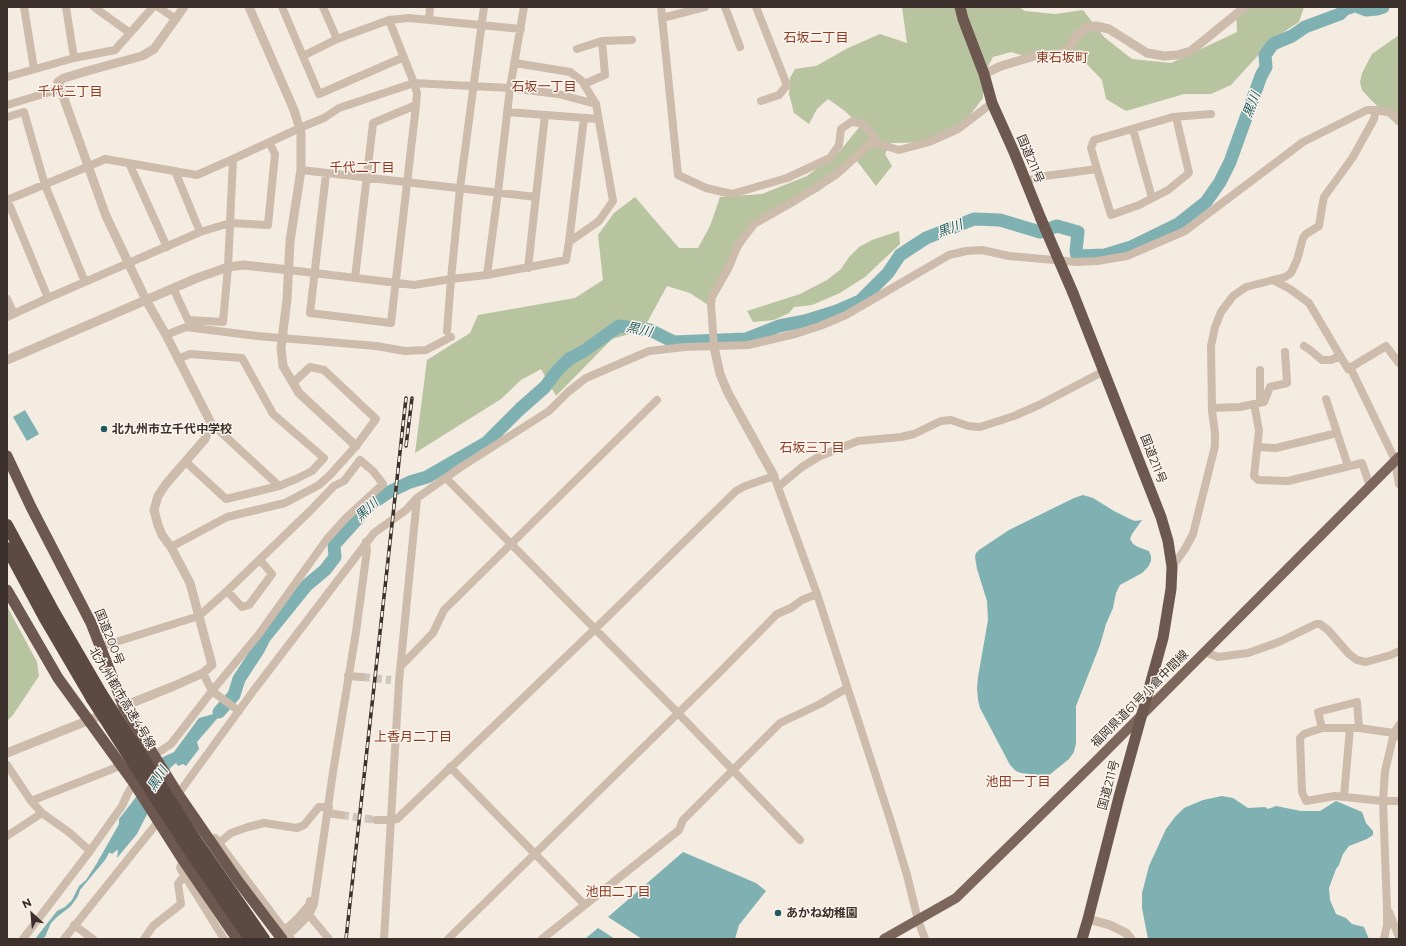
<!DOCTYPE html>
<html>
<head>
<meta charset="utf-8">
<style>
	body { margin:0 }
	#map { position:relative; width:1406px; height:946px; overflow:hidden; background:#f4ebe1; font-family:Montserrat,sans-serif }
	canvas { display:block }
	.frame { position:absolute; inset:0; border:8px solid #3b302b; pointer-events:none }
	.north { position:absolute; left:12px; top:894px; width:40px; height:40px; -webkit-text-stroke:3px #fbf5ee; paint-order:stroke; rotate:334deg; font-size:11px; font-weight:700; line-height:16px; text-align:center; color:#3b302b }
	.north::after { content:''; display:block; margin:auto; width:14px; height:18px; background:#3b302b; clip-path:polygon(50% 0,100% 100%,50% 72%,0 100%) }
</style>
</head>
<body>
<div id="map">
<canvas width="1406" height="946"></canvas>
<div class="frame"></div>
<div class="north">N</div>
</div>
<script>
const context = document.querySelector('canvas').getContext('2d');
context.lineJoin = 'round';
function fillPath(path, color) {
  context.fillStyle = color;
  context.fill(path, 'evenodd');
}
function toPath(rows) {
  const path = new Path2D();
  for (const r of rows) {
    path.moveTo(r[0], r[1]);
    for (let i = 2; i < r.length; i += 2) path.lineTo(r[i], r[i + 1]);
  }
  return path;
}
function strokePath(path, color, width, dash) {
  context.strokeStyle = color;
  context.lineWidth = width;
  context.lineCap = dash ? 'butt' : 'round';
  context.setLineDash(dash || []);
  context.stroke(path);
}
function write(font, color, halo, rows, align = 'center') {
  context.font = font + ' Montserrat,"Noto Sans JP",sans-serif';
  context.lineWidth = 3;
  context.setLineDash([]);
  context.textBaseline = 'middle';
  context.strokeStyle = halo;
  context.fillStyle = color;
  for (const [text, x, y, turn = 0] of rows) {
    context.save();
    context.translate(x, y);
    context.rotate((+turn || 0) * Math.PI / 180);
    context.textAlign = isNaN(turn) ? turn : align;
    if (halo) context.strokeText(text, 0, 0);
    context.fillText(text, 0, 0);
    context.restore();
  }
}
const green = toPath([
	[902,7,1019,7,1025,11,1055,14,1083,10,1104,37,1132,59,1171,63,1237,32,1236,7,1304,7,1299,22,1273,39,1231,85,1211,94,1184,94,1126,111,1106,99,1102,80,1081,58,1028,57,1011,52,993,57,984,74,983,98,958,131,932,142,891,143,885,154,892,166,876,186,857,161,819,191,757,224,709,297,708,305,690,293,667,286,643,330,612,339,556,396,541,369,521,380,501,399,415,453,427,360,470,333,478,315,575,298,603,280,598,235,614,213,635,197,679,248,698,248,710,226,720,197,762,194,807,176,840,151,860,126,845,111,828,99,817,109,809,124,794,113,789,94,790,78,795,69,816,66,848,48,880,34,907,43],
	[1399,35,1399,127,1370,99,1362,90,1360,82,1362,73,1372,54],
	[899,231,900,244,865,277,840,293,812,305,794,307,789,313,774,320,753,322,747,311,800,294,827,280,841,269,849,257,859,247,872,240],
	[7,606,37,662,39,676,13,715,7,721]
]);
const water = toPath([
	[25,410,39,434,27,441,13,417],
	[1083,495,1093,498,1114,511,1130,519,1135,521,1142,520,1132,534,1130,539,1133,544,1138,547,1149,551,1151,556,1151,561,1148,567,1142,573,1120,585,1116,593,1113,608,1106,624,1100,645,1076,706,1076,743,1074,752,1069,759,1048,776,1021,773,1016,771,1010,765,980,708,978,700,977,688,978,677,988,620,987,601,977,569,975,557,976,553,979,550,1009,530,1074,498],
	[225,703,228,706,197,742,199,749,186,766,183,764,178,766,176,763,171,767,137,834,117,858,118,850,117,850,112,854,111,853,109,853,105,860,80,890,78,896,71,906,57,917,51,923,45,937,41,939,35,939,57,911,65,907,72,900,79,886,86,880,97,863,119,824,119,819,133,801,163,757,174,752,199,718,217,713],
	[1222,796,1233,798,1248,808,1265,807,1268,809,1276,806,1301,811,1320,811,1336,801,1362,812,1366,823,1373,831,1373,835,1367,839,1349,846,1343,854,1339,865,1336,869,1329,888,1330,900,1336,914,1346,918,1352,924,1364,927,1369,939,1148,939,1142,908,1142,893,1149,866,1166,829,1175,817,1184,808,1203,800],
	[683,852,756,883,766,891,739,925,735,939,642,939,608,917],
	[598,928,615,939,585,939]
]);
const river = toPath([
	[1358,7,1366,10,1377,9,1383,7],
	[219,712,234,695,239,679,258,650,264,638,307,585,325,570,335,557,334,545,370,505,389,492,410,482,427,477,486,443,520,409,545,387,556,372,569,359,584,351,619,326,650,330,674,342,746,339,779,326,805,321,837,311,860,301,888,273,900,255,926,238,974,219,1000,220,1040,232,1057,226,1078,232,1076,251,1077,256,1105,255,1131,247,1178,224,1206,202,1220,182,1230,162,1261,76,1266,67,1265,55,1273,44,1292,36,1305,27,1340,14,1345,9,1351,7]
]);
const minorTunnel = toPath([
	[362,677,391,680],
	[341,815,376,820]
]);
const minor = toPath([
	[24,7,34,69],
	[66,7,74,58],
	[94,7,130,33],
	[158,7,176,19],
	[282,7,319,94,404,57],
	[323,7,337,39,389,20,409,18,521,29],
	[661,7,678,175,706,188,732,194,787,178,830,158,839,145,841,129,851,122,861,123,874,136,872,142,837,174,791,203,754,224,738,245,729,267,712,297,711,304,714,347],
	[725,7,740,47],
	[756,7,787,85,779,95,761,101],
	[662,18,705,7],
	[429,20,430,7],
	[577,49,602,41],
	[303,56,337,39],
	[7,77,74,58,115,50,153,7],
	[584,84,605,75,602,41,632,40],
	[7,105,60,89],
	[507,112,598,119],
	[7,117,24,112,45,185,85,282],
	[309,124,324,118,339,108,414,83,510,88,558,94,596,104],
	[1133,129,1152,198],
	[872,142,899,150,929,142,958,129,992,103],
	[129,163,167,247],
	[1097,169,1111,215,1139,205,1168,190,1189,173,1176,117],
	[301,170,536,197],
	[175,171,200,232],
	[326,174,310,313,391,323,416,105],
	[1026,181,1045,176,1097,169,1091,148,1094,140,1173,117,1211,114],
	[7,199,48,298],
	[7,200,87,167,105,159,197,175,233,159,287,134],
	[569,242,584,118],
	[528,268,545,115],
	[289,270,414,285,451,279,487,275,566,260,569,242,599,221,613,201,596,104,582,81,570,72,515,63],
	[487,275,498,192,510,88,524,7],
	[355,278,373,123,416,105,417,93,414,83,389,20],
	[1273,280,1290,289,1309,303,1348,369,1386,346,1399,363],
	[173,288,188,320,223,322,228,267,233,159],
	[7,299,14,314],
	[7,317,48,298,200,232,230,223,268,225,275,154,269,142],
	[447,331,451,279,460,188,484,7],
	[166,335,186,327,257,336],
	[305,340,376,346,405,351,426,350,451,337],
	[1304,346,1310,350,1322,360,1331,360,1340,356],
	[178,359,190,354,242,358,273,414,324,458,312,471,296,479,279,486,226,499,186,462],
	[1350,367,1395,460,1399,484],
	[1326,399,1348,466],
	[1260,403,1260,370],
	[1254,404,1264,402,1270,387,1287,383,1285,352],
	[1212,408,1240,407,1254,404,1259,430,1254,476,1258,480,1288,481,1362,463,1370,486],
	[211,423,279,486],
	[1257,447,1276,448,1337,433],
	[446,478,678,713,800,840],
	[778,487,802,467,820,456,858,441,901,437,914,434,941,421,951,420,968,426,980,427,1014,416,1039,405,1104,371],
	[171,547,227,517,285,503,319,485,331,474,356,446,376,419,324,370,310,367,293,383],
	[1172,567,1185,549,1193,534,1215,446,1215,433,1212,411,1211,346,1215,327,1221,312,1233,296,1246,287,1285,277,1291,273,1297,260,1303,238,1306,234,1319,226,1322,207,1324,197,1353,157,1374,119,1376,110],
	[227,591,242,607,249,605,272,574,260,560],
	[100,647,199,616,227,591,310,511,334,486,344,481,360,460,373,471,383,484,346,518,327,539,259,634,212,691,171,744,153,756,151,760],
	[1205,652,1218,657,1248,653,1279,642,1316,624,1320,624,1328,630,1349,654,1357,660,1366,662,1391,655,1399,651],
	[401,666,433,633,444,610,657,400],
	[203,673,212,691,239,711],
	[348,676,362,677],
	[1322,728,1318,712,1357,702,1359,728],
	[1399,737,1394,733,1359,728,1322,728,1304,734,1300,738,1302,792,1306,801,1335,796,1383,801,1399,801],
	[7,765,31,801,120,766],
	[450,767,585,905],
	[1344,796,1350,728],
	[176,797,254,690,374,533,406,510,417,498,461,467,549,411,568,392,586,378,649,351,685,347,748,345,795,334,820,326,846,315,949,255,966,251,982,250,1009,256,1077,262,1097,261,1127,256,1185,231,1303,142,1367,110,1376,110,1392,113,1399,120],
	[31,801,42,813,70,833,90,851],
	[328,813,341,815],
	[376,820,391,820,397,819,595,629,736,491,745,486,774,476,817,594,891,822,907,875,918,920,925,939],
	[7,836,42,813],
	[215,838,291,939],
	[219,843,231,833,248,827,264,823,297,828,304,825,319,807,329,807],
	[183,860,180,868,224,939],
	[1389,912,1399,937],
	[309,915,329,939],
	[74,925,93,939],
	[285,930,297,919,309,905,310,901],
	[293,931,309,915,314,904,333,772,356,632,367,550,366,542],
	[23,939,90,851,122,806,128,793,136,780],
	[64,939,161,818],
	[144,939,153,926,181,904,178,884,184,876],
	[384,939,399,681,417,498],
	[448,939,717,675,777,614,791,608,802,600,817,594],
	[542,939,679,830,683,820,780,723,820,704,847,688],
	[1384,939,1387,925,1387,908,1383,801,1385,771,1394,733,1399,725]
]);
const tertiary = toPath([
	[249,7,294,110,301,133,301,170,290,241,287,299,281,348,283,366,299,393,356,446],
	[984,74,1001,66,1038,55,1056,56,1069,48,1078,35,1086,28,1096,26,1109,29,1147,53,1164,56,1177,55,1191,51,1245,7],
	[714,347,720,374,728,393,774,476],
	[7,360,197,278,228,267,244,265,289,270],
	[7,753,174,686,203,673,212,665,190,583,171,547,162,535,158,525,154,510,158,496,166,484,205,439,211,423,166,335,146,300,106,216,58,82,64,78,87,71,142,56,154,49,184,7],
	[1088,919,1110,925,1126,933,1131,939]
]);
const primary = toPath([
	[884,939,956,898,1095,762,1399,457]
]);
const trunk = toPath([
	[960,7,963,19,984,74,992,103,1014,152,1041,219],
	[1073,293,1161,517,1168,541,1172,567,1171,589,1163,638,1119,797,1088,919,1082,939],
	[7,456,31,507,91,623,124,707,176,791,238,881,282,939],
	[7,590,58,678,134,783,183,860,237,939]
]);
const motorway = toPath([
	[7,525,54,612,101,693],
	[7,548,44,617,92,699]
]);
const rail = toPath([
	[406,446,412,398],
	[346,939,406,398]
]);
const minorBridge = toPath([
	[287,134,309,124],
	[257,336,305,340]
]);
const trunkBridge = toPath([
	[1041,219,1073,293]
]);
const motorwayBridge = toPath([
	[101,693,197,842,264,939],
	[92,699,189,850,250,939]
]);
const markers = [
	[104,429,4,"#1f5a5e"],
	[778,913,4,"#1f5a5e"]
];
const streetNames = [
	["国道211号",1030,159,67],
	["国道211号",1153,459,69],
	["国道200号",109,637,68],
	["北九州都市高速4号線",122,698,59],
	["福岡県道61号小倉中間線",1140,699,-45],
	["国道211号",1109,785,-75]
];
const poiNames = [
	["北九州市立千代中学校",112,429],
	["あかね幼稚園",786,913]
];
const neighbourhoodNames = [
	["石坂二丁目",816,38],
	["東石坂町",1062,58],
	["石坂一丁目",544,87],
	["千代三丁目",70,92],
	["千代二丁目",362,168],
	["石坂三丁目",812,448],
	["上香月二丁目",413,737],
	["池田一丁目",1018,782],
	["池田二丁目",618,892]
];
const waterNames = [
	["黒川",1252,105,-69],
	["黒川",950,229,-21],
	["黒川",639,330,12],
	["黒川",367,510,-42],
	["黒川",158,779,-58]
];
fillPath(green, '#b8c4a0');
fillPath(water, '#7fb0b2');
strokePath(river, '#7fb0b2', 13);
strokePath(minorTunnel, '#cfc6bd', 8, [8, 4]);
strokePath(minor, '#cdbbac', 8);
strokePath(tertiary, '#cdbbac', 9);
strokePath(primary, '#7d675c', 10);
strokePath(trunk, '#6c584f', 11);
strokePath(motorway, '#5c4a42', 12);
strokePath(rail, '#3b302b', 3.5);
strokePath(rail, '#fbf5ee', 2, [6]);
strokePath(minorBridge, '#cdbbac', 8);
strokePath(trunkBridge, '#6c584f', 11);
strokePath(motorwayBridge, '#5c4a42', 12);
for (const [x, y, r, color] of markers) {
  const dot = new Path2D();
  dot.arc(x, y, r, 0, 2 * Math.PI);
  context.fillStyle = color;
  context.fill(dot);
  strokePath(dot, '#fbf5ee', 1.5);
}
write('12px', '#3b302b', '#fbf5ee', streetNames);
write('bold 12px', '#3b302b', '#fbf5ee', poiNames, 'left');
write('13px', '#8c3b22', '#fbf5ee', neighbourhoodNames);
write('italic 13px', '#1f5a5e', '#fbf5ee', waterNames);
</script>
</body>
</html>
